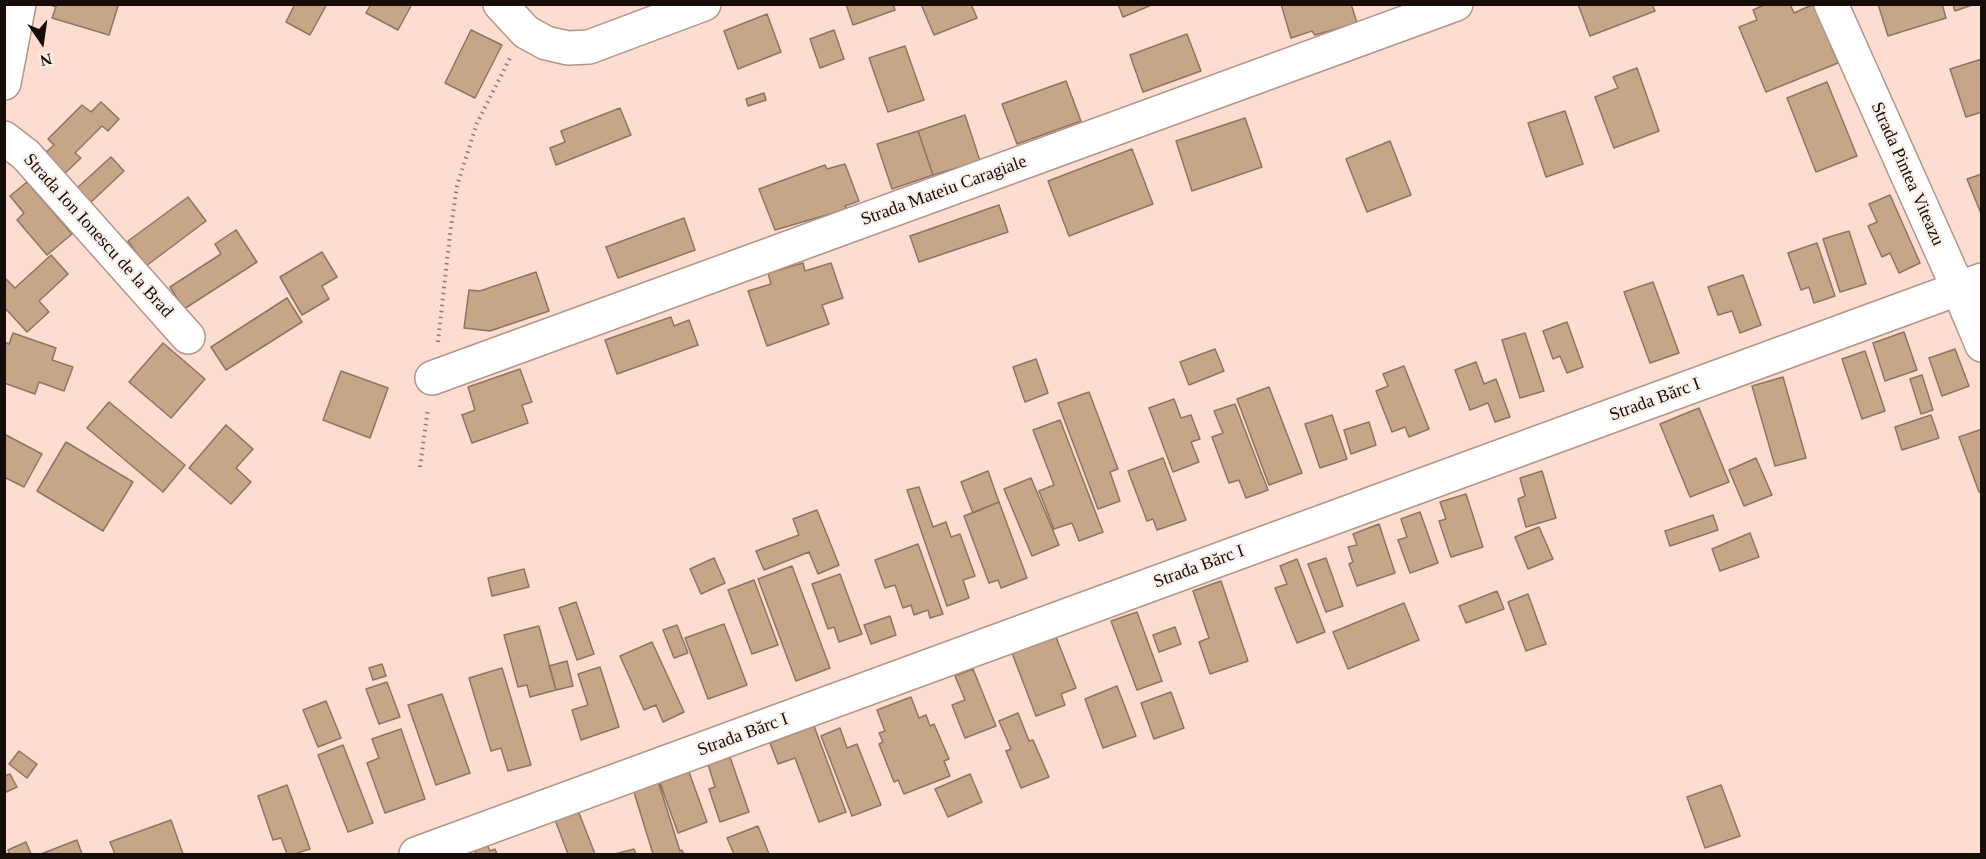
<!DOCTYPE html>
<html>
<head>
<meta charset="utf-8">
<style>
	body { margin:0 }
	#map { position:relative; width:1986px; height:859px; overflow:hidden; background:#fcddcf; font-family:Georgia,serif }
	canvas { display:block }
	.frame { position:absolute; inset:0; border:6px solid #170d08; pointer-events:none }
	.north { position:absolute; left:12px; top:12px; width:60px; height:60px; -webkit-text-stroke:4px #fbefe9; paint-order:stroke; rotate:167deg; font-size:16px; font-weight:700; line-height:24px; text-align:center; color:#170d08 }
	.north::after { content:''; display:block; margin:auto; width:21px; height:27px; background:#170d08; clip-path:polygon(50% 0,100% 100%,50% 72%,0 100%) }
</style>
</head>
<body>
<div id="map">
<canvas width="1986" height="859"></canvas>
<div class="frame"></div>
<div class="north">N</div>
</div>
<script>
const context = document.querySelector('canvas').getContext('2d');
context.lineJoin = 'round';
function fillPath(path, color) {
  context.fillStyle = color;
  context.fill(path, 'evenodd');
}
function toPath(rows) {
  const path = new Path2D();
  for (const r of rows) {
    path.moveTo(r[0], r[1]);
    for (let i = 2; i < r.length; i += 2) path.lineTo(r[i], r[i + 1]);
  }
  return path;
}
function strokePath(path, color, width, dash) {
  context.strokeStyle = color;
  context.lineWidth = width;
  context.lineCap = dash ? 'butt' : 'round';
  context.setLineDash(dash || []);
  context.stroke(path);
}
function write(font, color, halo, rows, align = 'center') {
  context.font = font + ' Georgia,serif';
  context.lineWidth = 4.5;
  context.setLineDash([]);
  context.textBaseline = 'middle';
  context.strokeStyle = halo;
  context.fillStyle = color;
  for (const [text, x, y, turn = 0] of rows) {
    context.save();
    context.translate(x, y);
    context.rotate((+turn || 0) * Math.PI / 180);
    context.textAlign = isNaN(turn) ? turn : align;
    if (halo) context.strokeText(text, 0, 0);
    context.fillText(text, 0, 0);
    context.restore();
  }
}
const building = toPath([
	[48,4,113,4,118,6,109,35,52,18,56,7,48,4],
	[295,4,327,4,310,35,286,22,295,4],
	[371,4,412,4,398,30,366,13,371,4],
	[846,4,893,4,895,10,853,25,846,4],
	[921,4,971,4,977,18,934,35,921,4],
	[1118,4,1154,4,1123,17,1118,4],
	[1281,4,1351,4,1357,23,1315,35,1312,31,1291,38,1281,4],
	[1578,4,1652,4,1655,11,1590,36,1578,4],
	[1766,4,1790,4,1794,13,1814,4,1838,63,1766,92,1739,27,1757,20,1753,10,1766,4],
	[1878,4,1942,4,1946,18,1888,36,1878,4],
	[1953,4,1975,4,1955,11,1953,4],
	[767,14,781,52,738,69,724,31,767,14],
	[471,30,502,45,475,98,445,83,471,30],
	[834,30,844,59,820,68,810,39,834,30],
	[1187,34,1201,71,1143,92,1130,55,1187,34],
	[905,46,924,100,888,112,869,58,905,46],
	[1982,59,1982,112,1966,117,1950,69,1982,59],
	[1637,68,1659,131,1614,148,1595,97,1618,88,1613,77,1637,68],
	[1066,81,1081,121,1017,144,1002,104,1066,81],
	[1827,82,1857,156,1816,172,1787,98,1827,82],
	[764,93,766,100,748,106,746,99,764,93],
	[101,102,119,119,108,131,102,126,75,153,81,158,64,174,44,154,54,145,48,139,82,105,91,112,101,102],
	[620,108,631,135,556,165,550,148,565,142,561,131,620,108],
	[1565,111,1583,164,1546,177,1528,123,1565,111],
	[965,115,980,161,933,175,918,131,965,115],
	[1245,118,1262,167,1192,191,1176,141,1245,118],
	[918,131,933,175,892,189,877,144,918,131],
	[1390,141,1411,195,1367,212,1346,159,1390,141],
	[1132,149,1153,204,1069,236,1048,181,1132,149],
	[111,157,124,171,90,203,77,188,111,157],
	[845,164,859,201,845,206,847,209,775,230,759,189,825,165,827,169,845,164],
	[1982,174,1982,216,1967,179,1982,174],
	[27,182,72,234,47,255,17,220,24,213,10,196,27,182],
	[1890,195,1920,263,1899,273,1890,253,1882,257,1868,226,1877,222,1869,204,1890,195],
	[188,197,206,221,146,266,128,241,188,197],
	[999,205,1008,232,919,262,910,236,999,205],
	[684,218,695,250,618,278,606,247,684,218],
	[236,230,257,262,184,309,170,287,221,254,215,244,236,230],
	[1849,231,1866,284,1840,292,1823,239,1849,231],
	[1817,243,1835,296,1814,303,1809,287,1801,290,1788,253,1817,243],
	[322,252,337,277,322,286,329,299,302,315,280,277,322,252],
	[51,255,68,274,39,301,49,312,27,332,4,307,4,277,15,288,51,255],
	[803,263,805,271,831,263,843,298,822,305,829,324,767,346,748,291,771,284,768,273,803,263],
	[536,272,549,311,490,331,464,328,469,290,480,291,536,272],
	[1743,275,1761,325,1740,333,1732,311,1718,315,1708,287,1743,275],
	[1653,282,1679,353,1650,363,1624,292,1653,282],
	[287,298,302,322,226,370,211,347,287,298],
	[671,317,674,326,689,320,698,345,617,374,605,340,671,317],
	[1567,322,1583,367,1567,373,1560,356,1553,359,1543,331,1567,322],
	[1904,332,1917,370,1885,381,1873,343,1904,332],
	[13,333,56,348,52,360,73,367,64,391,39,382,35,394,4,383,4,342,9,344,13,333],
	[1525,333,1544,391,1520,398,1502,340,1525,333],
	[163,343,205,379,171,418,129,382,163,343],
	[1215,349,1224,371,1189,385,1180,362,1215,349],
	[1955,349,1969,386,1942,396,1929,358,1955,349],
	[1865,351,1885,411,1862,419,1842,359,1865,351],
	[1036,359,1048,393,1025,402,1013,367,1036,359],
	[1476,362,1484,384,1496,379,1510,417,1495,422,1488,403,1470,410,1455,370,1476,362],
	[1404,366,1429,429,1409,437,1405,427,1392,432,1376,391,1388,386,1383,374,1404,366],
	[520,369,532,402,522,405,528,423,472,443,462,415,475,410,468,387,520,369],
	[341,371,388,388,370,438,323,420,341,371],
	[1922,375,1933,410,1921,414,1910,379,1922,375],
	[1783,377,1806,458,1775,466,1752,386,1783,377],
	[1269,387,1302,473,1269,485,1237,399,1269,387],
	[1089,392,1118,469,1110,472,1120,501,1098,509,1058,403,1089,392],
	[1174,399,1181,418,1191,415,1200,439,1191,442,1199,462,1173,472,1149,408,1174,399],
	[109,402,185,465,163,492,87,428,109,402],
	[1235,404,1268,490,1246,498,1239,480,1229,483,1212,437,1223,433,1214,411,1235,404],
	[1699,408,1729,482,1690,497,1660,424,1699,408],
	[1332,415,1347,459,1320,468,1305,424,1332,415],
	[1931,415,1939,438,1902,450,1895,427,1931,415],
	[1060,420,1103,532,1079,541,1072,523,1054,529,1039,491,1054,485,1033,430,1060,420],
	[1369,422,1376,445,1351,454,1344,430,1369,422],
	[226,425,253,449,236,468,251,482,231,504,189,468,226,425],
	[1982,429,1982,491,1979,492,1959,437,1982,429],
	[4,434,42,454,24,487,4,477,4,434],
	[66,442,133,482,103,531,37,491,66,442],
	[1163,458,1186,520,1157,530,1153,519,1147,521,1128,471,1163,458],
	[1756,458,1772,495,1744,506,1729,470,1756,458],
	[988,471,999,502,973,513,961,482,988,471],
	[1542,471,1556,518,1526,527,1518,499,1525,496,1520,478,1542,471],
	[1031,478,1059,545,1032,556,1004,489,1031,478],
	[919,487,933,527,946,522,951,537,960,534,975,576,963,580,969,598,947,606,907,490,919,487],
	[1466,494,1483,547,1451,557,1439,521,1446,519,1440,502,1466,494],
	[999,502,1027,578,1001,588,998,580,989,583,964,516,999,502],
	[817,510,839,565,818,574,809,552,764,570,756,551,799,535,793,519,817,510],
	[1420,512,1438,563,1410,573,1398,540,1407,537,1401,519,1420,512],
	[1713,515,1718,530,1670,546,1665,531,1713,515],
	[1379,524,1395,573,1357,586,1349,564,1353,562,1348,547,1357,545,1353,534,1379,524],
	[1539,527,1553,559,1528,569,1515,537,1539,527],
	[1750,533,1759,557,1720,571,1712,549,1750,533],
	[918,544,943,614,930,618,928,610,914,615,911,605,903,608,895,585,885,588,875,560,918,544],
	[714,558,725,583,701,594,690,569,714,558],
	[1326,558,1343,606,1326,612,1308,564,1326,558],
	[1297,559,1325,632,1297,643,1275,588,1287,584,1280,566,1297,559],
	[792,566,830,668,796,681,758,579,792,566],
	[524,569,529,587,492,596,488,578,524,569],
	[840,574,862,634,839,642,834,627,828,629,812,584,840,574],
	[754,580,778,645,752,654,728,590,754,580],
	[1221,581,1248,661,1210,674,1199,642,1209,638,1193,591,1221,581],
	[1497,591,1504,609,1466,623,1459,606,1497,591],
	[1528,594,1546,644,1526,651,1508,602,1528,594],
	[576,602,594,654,577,660,559,608,576,602],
	[1404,603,1419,640,1348,669,1333,632,1404,603],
	[1137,612,1162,681,1137,690,1111,621,1137,612],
	[890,616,896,635,871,644,864,625,890,616],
	[724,624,747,685,708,699,685,638,724,624],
	[677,625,688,653,674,658,663,630,677,625],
	[539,626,556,690,530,697,527,685,518,687,504,635,539,626],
	[1175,627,1181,644,1159,652,1153,635,1175,627],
	[1056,637,1076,688,1061,694,1065,705,1036,716,1012,653,1056,637],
	[652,642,684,712,663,722,656,705,644,710,620,656,652,642],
	[567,661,573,686,556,690,549,666,567,661],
	[382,664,386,676,373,680,369,668,382,664],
	[600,667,619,727,581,740,572,710,588,705,578,674,600,667],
	[502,668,531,765,508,771,501,748,491,751,469,678,502,668],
	[973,669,996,726,965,738,952,705,965,700,955,676,973,669],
	[387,682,400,717,379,724,366,689,387,682],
	[1117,686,1136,736,1103,748,1085,699,1117,686],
	[1171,692,1184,728,1154,739,1141,703,1171,692],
	[442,694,470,773,436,785,408,705,442,694],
	[911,697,919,718,926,715,930,726,934,724,949,759,944,761,950,776,904,794,898,780,894,782,879,744,883,742,879,733,885,731,877,710,911,697],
	[326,701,341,738,318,747,303,710,326,701],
	[1018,713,1029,741,1033,740,1049,777,1021,788,1006,751,1011,749,999,721,1018,713],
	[814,726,846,812,819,822,795,758,778,764,770,743,814,726],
	[840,728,847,748,857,744,881,805,852,816,821,736,840,728],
	[401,729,425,799,385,813,367,763,379,758,372,739,401,729],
	[343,745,373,823,348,832,318,755,343,745],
	[19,751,37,764,27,778,9,764,19,751],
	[730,757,749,812,720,822,709,789,715,787,708,764,730,757],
	[689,772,707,822,678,833,660,783,689,772],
	[10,774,17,787,4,793,4,776,10,774],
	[970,774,982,802,948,817,935,789,970,774],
	[658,781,680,851,682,850,684,854,653,854,633,789,658,781],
	[287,785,310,849,294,854,287,854,281,838,273,840,258,796,287,785],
	[1721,785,1740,836,1705,848,1687,797,1721,785],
	[577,808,595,854,568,854,554,817,577,808],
	[171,820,183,854,115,854,110,842,171,820],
	[758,826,769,854,734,854,727,838,758,826],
	[77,840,82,854,41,854,77,840],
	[26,842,31,854,9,854,8,850,26,842],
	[487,844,490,851,495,849,497,854,476,854,474,848,487,844],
	[634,849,636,854,615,854,634,849]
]);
const path = toPath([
	[438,342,450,234,457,186,477,123,510,58],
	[420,467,428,408]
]);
const street = toPath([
	[500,4,526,32,546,43,568,48,589,47,704,4],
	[1831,4,1958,288,1982,345],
	[4,138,26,155,188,337],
	[432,378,1456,4]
]);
const secondary = toPath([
	[4,83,19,4],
	[416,854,1982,280]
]);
const streetNames = [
	["Strada Pintea Viteazu",1907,174,66],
	["Strada Mateiu Caragiale",944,191,-20],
	["Strada Ion Ionescu de la Brad",98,236,48],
	["Strada Bărc I",1655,400,-20],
	["Strada Bărc I",1199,567,-20],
	["Strada Bărc I",743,735,-20]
];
fillPath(building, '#c7a587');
strokePath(building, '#8c7663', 1.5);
strokePath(street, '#b29588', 36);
strokePath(secondary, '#b29588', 36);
strokePath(path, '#907b72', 4, [1.5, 4.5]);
strokePath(street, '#fff', 33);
strokePath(secondary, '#fff', 33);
write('18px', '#170d08', '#fbefe9', streetNames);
</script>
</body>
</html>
